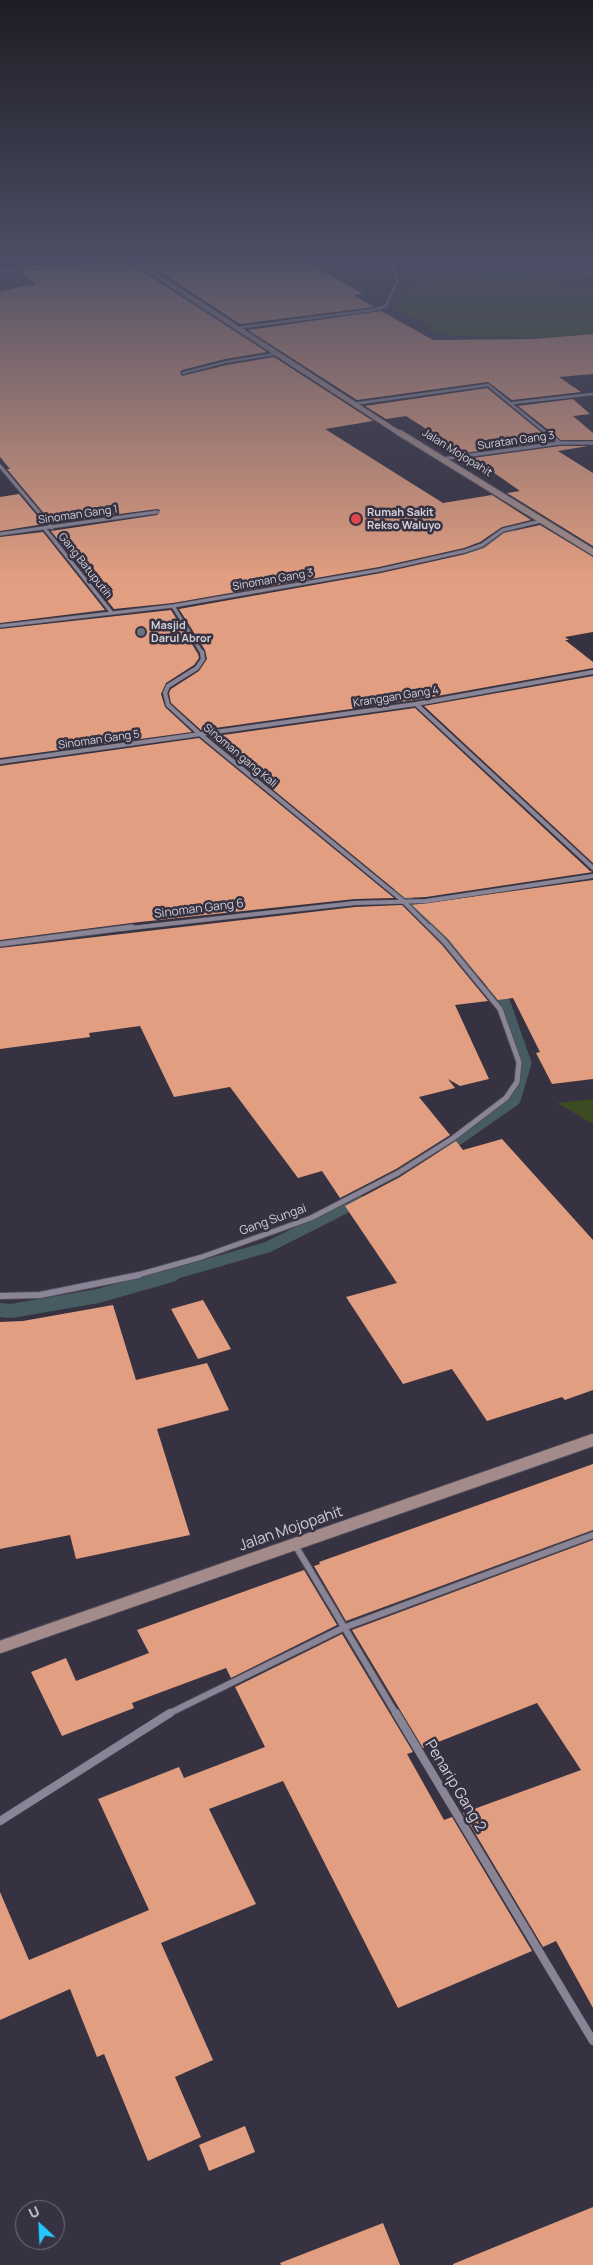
<!DOCTYPE html>
<html>
<head>
<meta charset="utf-8">
<style>
	body { margin:0 }
	#map { position:relative; width:593px; height:2265px; overflow:hidden; background:#363241; font-family:Manrope,sans-serif }
	canvas { display:block }
	.north { position:absolute; left:15px; top:2200px; width:50px; height:50px; box-sizing:border-box; background:#363241; border:1px solid #75717e; border-radius:50%; rotate:335deg; font-size:14px; font-weight:700; line-height:20px; text-align:center; color:#d3d0da }
	.north::after { content:''; display:block; margin:auto; width:18px; height:22px; background:#23c9fe; clip-path:polygon(50% 0,100% 100%,50% 72%,0 100%) }
</style>
</head>
<body>
<div id="map">
<canvas width="593" height="2265"></canvas>
<div class="north">U</div>
</div>
<script>
const context = document.querySelector('canvas').getContext('2d');
context.lineJoin = 'round';
function fillPath(path, color) {
  context.fillStyle = color;
  context.fill(path, 'evenodd');
}
function toPath(rows) {
  const path = new Path2D();
  for (const r of rows) {
    path.moveTo(r[0], r[1]);
    for (let i = 2; i < r.length; i += 2) path.lineTo(r[i], r[i + 1]);
  }
  return path;
}
function strokePath(path, color, width, dash) {
  context.strokeStyle = color;
  context.lineWidth = width;
  context.lineCap = dash ? 'butt' : 'round';
  context.setLineDash(dash || []);
  context.stroke(path);
}
function write(font, color, halo, rows, align = 'center') {
  context.font = font + ' Manrope,sans-serif';
  context.lineWidth = 5;
  context.setLineDash([]);
  context.textBaseline = 'middle';
  context.strokeStyle = halo;
  context.fillStyle = color;
  for (const [text, x, y, turn = 0] of rows) {
    context.save();
    context.translate(x, y);
    context.rotate((+turn || 0) * Math.PI / 180);
    context.textAlign = isNaN(turn) ? turn : align;
    if (halo) context.strokeText(text, 0, 0);
    context.fillText(text, 0, 0);
    context.restore();
  }
}
const green = toPath([
	[521,272,577,287,593,286,593,333,547,338,447,336,425,329,437,328,392,308,415,282],
	[593,1099,593,1124,557,1103]
]);
const streamFar3 = toPath([
	[463,559,512,529]
]);
const streamFar2 = toPath([
	[198,719,229,746],
	[398,889,435,929]
]);
const streamFar1 = toPath([
	[434,927,476,972],
	[445,1149,515,1100,526,1063,505,1003,492,989],
	[167,1276,268,1247,359,1201]
]);
const stream = toPath([
	[0,1310,11,1311,98,1296,172,1275]
]);
const building = toPath([
	[95,260,129,260,131,264,267,352,225,359,182,370,180,373,182,376,227,365,274,357,373,421,325,429,443,503,492,495,531,520,502,527,480,542,464,548,379,567,173,603,114,609,51,531,157,515,160,510,157,509,52,523,7,469,10,469,0,457,0,291,36,284,21,272,92,263],
	[142,260,306,260,363,294,353,295,374,307,240,324],
	[381,311,433,340,533,339,593,334,593,374,559,377,581,392,512,400,488,382,357,400,248,330],
	[487,388,552,441,464,453,406,416,386,419,365,406],
	[573,399,590,414,573,416,593,433,593,440,561,440,518,406],
	[560,446,588,446,558,451,593,473,593,546,507,493,520,491,473,458],
	[19,494,44,524,0,531,0,497],
	[540,525,593,557,593,632,565,637,569,640,565,640,593,662,593,668,415,700,201,730,171,703,169,693,171,689,199,671,207,659,205,650,179,609,381,573,466,554,484,548,504,533],
	[43,532,105,610,0,623,0,537],
	[171,610,198,654,199,658,194,665,166,683,161,694,165,707,192,732,0,758,0,629],
	[593,676,593,863,424,706],
	[415,708,590,871,593,872,426,897,405,898,209,737],
	[199,738,394,898,355,899,131,923,0,940,0,766],
	[593,880,593,1079,552,1084,536,1053,540,1052,513,998,498,1000,448,939,412,905],
	[402,905,442,945,488,1001,455,1005,489,1079,460,1086,448,1079,455,1088,419,1097,450,1135,396,1169,340,1198,322,1171,298,1178,230,1087,174,1097,140,1026,89,1033,90,1037,0,1049,0,948,355,907],
	[502,1139,593,1240,593,1390,565,1400,562,1397,487,1421,452,1369,403,1384,346,1297,397,1283,345,1206,400,1177,456,1141,463,1150],
	[203,1300,231,1349,198,1359,171,1309],
	[113,1305,136,1380,207,1363,229,1410,157,1429,190,1535,76,1559,70,1535,0,1549,0,1322,23,1321],
	[593,1464,593,1530,346,1621,314,1566,320,1564,319,1562],
	[593,1540,593,2008,556,1941,543,1947,463,1813,581,1770,537,1703,423,1748,352,1630],
	[304,1570,337,1625,231,1678,226,1668,132,1703,134,1708,62,1736,31,1672,66,1658,76,1681,149,1653,137,1630],
	[342,1634,413,1752,407,1754,444,1820,452,1817,532,1951,398,2008,283,1781,209,1809,256,1904,161,1943,213,2060,175,2077,201,2137,148,2161,104,2054,97,2057,70,1989,0,2020,0,1892,29,1960,149,1910,98,1799,179,1767,184,1778,265,1747,235,1687],
	[245,2126,255,2152,209,2171,199,2145],
	[593,2207,593,2265,453,2265,453,2264],
	[383,2223,400,2265,281,2265,280,2263]
]);
const service = toPath([
	[183,373,226,362,275,354]
]);
const minorFar5 = toPath([
	[566,260,593,276],
	[571,263,593,261],
	[0,272,92,260],
	[236,328,373,310,386,306,397,281,391,260],
	[513,403,593,394],
	[353,404,488,385,549,435]
]);
const minorFar4 = toPath([
	[548,433,560,443],
	[442,459,560,443,593,443],
	[0,466,52,528],
	[45,529,112,613],
	[0,534,157,512],
	[173,606,202,653],
	[0,626,173,606,380,570,465,551,482,545,503,530,541,521]
]);
const minorFar3 = toPath([
	[202,652,203,659,197,668,168,686,165,693,168,705,201,735,402,900,431,929],
	[416,704,593,868],
	[0,762,416,704,593,672],
	[122,929,355,903,426,901,593,876]
]);
const minorFar2 = toPath([
	[0,944,132,927],
	[134,1276,202,1257,311,1218,398,1173,452,1139,506,1098,517,1082,519,1062,500,1009,445,942,430,927]
]);
const minorFar1 = toPath([
	[0,1296,40,1295,139,1275],
	[295,1545,396,1714],
	[168,1714,343,1628,593,1535]
]);
const minor = toPath([
	[396,1713,593,2041],
	[0,1821,170,1713]
]);
const secondaryFar2 = toPath([
	[133,260,402,435]
]);
const secondaryFar1 = toPath([
	[400,433,593,552]
]);
const secondary = toPath([
	[0,1647,593,1440]
]);
const markers = [
	[356,519,6,"#e0444e"],
	[141,632,5,"#6b7280"]
];
const farStreetnames = [
	["Suratan Gang 3",516,441,-8],
	["Jalan Mojopahit",457,453,32],
	["Sinoman Gang 1",78,515,-8],
	["Gang Batuputih",85,566,52],
	["Sinoman Gang 3",273,580,-10],
	["Kranggan Gang 4",396,697,-9],
	["Sinoman Gang 5",99,740,-8],
	["Sinoman gang Kali",240,756,40]
];
const farPoinames = [
	["Rumah Sakit",367,513],
	["Rekso Waluyo",367,526],
	["Masjid",151,626],
	["Darul Abror",151,639]
];
const streetNames = [
	["Sinoman Gang 6",199,909,-7],
	["Gang Sungai",273,1220,-20]
];
const nearStreetnames = [
	["Jalan Mojopahit",291,1529,-19],
	["Penarip Gang 2",455,1786,59]
];
fillPath(green, '#3c4b22');
strokePath(streamFar3, '#475b62', 7);
strokePath(streamFar2, '#475b62', 9);
strokePath(streamFar1, '#475b62', 11);
strokePath(stream, '#475b62', 14);
fillPath(building, '#e29e80');
strokePath(service, '#514d59', 2.5);
strokePath(minorFar5, '#514d59', 3);
strokePath(minorFar4, '#514d59', 4.5);
strokePath(minorFar3, '#514d59', 5);
strokePath(minorFar2, '#514d59', 7);
strokePath(minorFar1, '#514d59', 8);
strokePath(minor, '#514d59', 9);
strokePath(secondaryFar2, '#514d59', 5.5);
strokePath(secondaryFar1, '#514d59', 8);
strokePath(secondary, '#514d59', 14);
strokePath(service, '#898496', 2);
strokePath(minorFar5, '#898496', 2.5);
strokePath(minorFar4, '#898496', 3);
strokePath(minorFar3, '#898496', 4);
strokePath(minorFar2, '#898496', 5);
strokePath(minorFar1, '#898496', 6);
strokePath(minor, '#898496', 8);
strokePath(secondaryFar2, '#a28b8a', 5);
strokePath(secondaryFar1, '#a28b8a', 6);
strokePath(secondary, '#a28b8a', 12);
const sky = context.createLinearGradient(0, 0, 0, 578);
sky.addColorStop(0, '#1e1c24');
sky.addColorStop(0.45, '#4c4f65');
sky.addColorStop(1, '#4c4f6500');
context.fillStyle = sky;
context.fillRect(0, 0, 593, 578);
for (const [x, y, r, color] of markers) {
  const dot = new Path2D();
  dot.arc(x, y, r, 0, 2 * Math.PI);
  context.fillStyle = color;
  context.fill(dot);
  strokePath(dot, '#363241', 2);
}
write('11px', '#d3d0da', '#363241', farStreetnames);
write('bold 11px', '#d3d0da', '#363241', farPoinames, 'left');
write('12px', '#d3d0da', '#363241', streetNames);
write('15px', '#d3d0da', '#363241', nearStreetnames);
</script>
</body>
</html>
